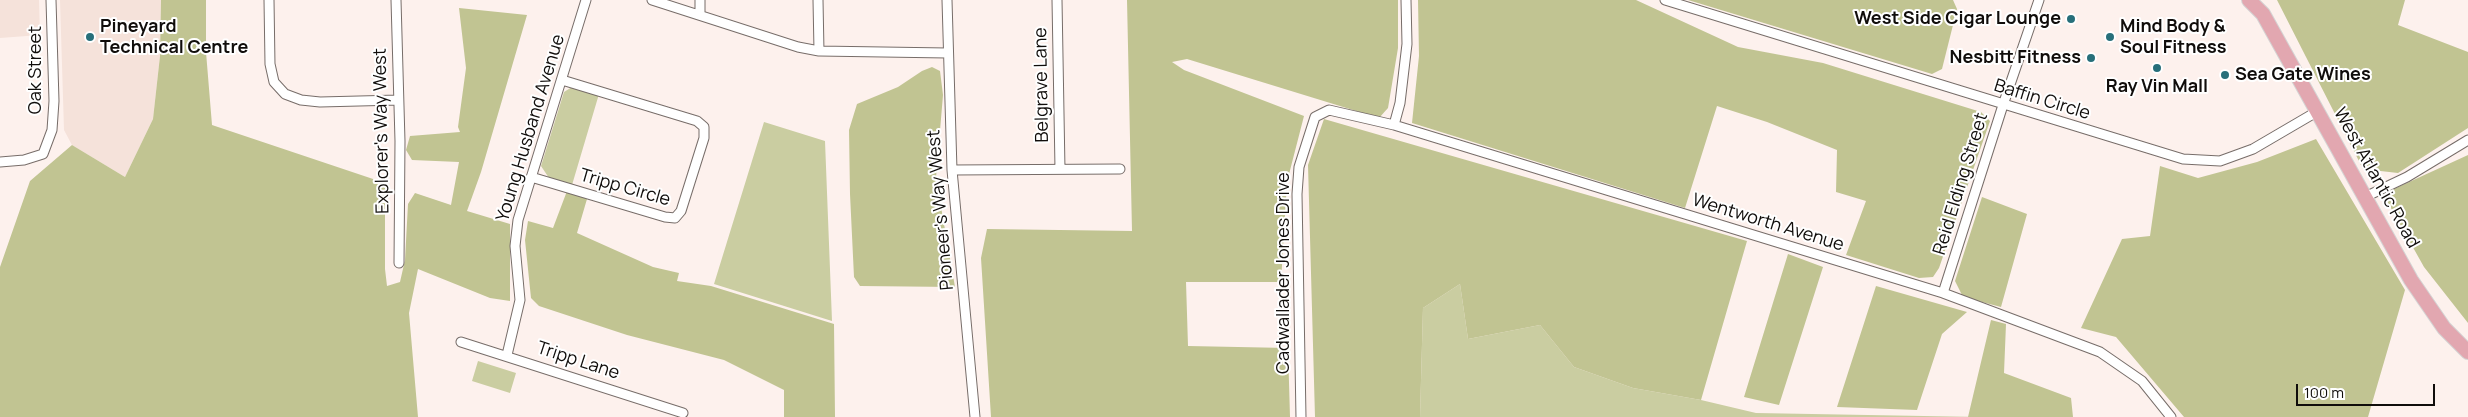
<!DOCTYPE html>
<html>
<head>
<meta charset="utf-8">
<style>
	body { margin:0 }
	#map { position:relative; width:2468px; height:417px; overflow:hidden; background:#fdf1ed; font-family:Manrope,sans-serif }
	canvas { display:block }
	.scale { position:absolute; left:2296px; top:384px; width:139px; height:22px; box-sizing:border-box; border:2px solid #100d0b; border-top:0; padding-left:6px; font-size:15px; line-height:18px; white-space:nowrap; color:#100d0b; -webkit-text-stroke:4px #fff; paint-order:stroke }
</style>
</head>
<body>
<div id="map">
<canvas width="2468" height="417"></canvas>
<div class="scale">100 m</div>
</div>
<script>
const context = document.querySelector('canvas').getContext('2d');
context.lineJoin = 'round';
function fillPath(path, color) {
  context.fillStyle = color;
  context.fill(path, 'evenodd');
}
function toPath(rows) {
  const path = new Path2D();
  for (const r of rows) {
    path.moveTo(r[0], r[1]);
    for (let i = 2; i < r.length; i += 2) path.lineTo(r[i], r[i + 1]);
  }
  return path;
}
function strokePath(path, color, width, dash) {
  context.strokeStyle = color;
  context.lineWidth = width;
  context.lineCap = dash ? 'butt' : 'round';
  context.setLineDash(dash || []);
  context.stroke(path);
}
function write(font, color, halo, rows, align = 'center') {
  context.font = font + ' Manrope,sans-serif';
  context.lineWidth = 4;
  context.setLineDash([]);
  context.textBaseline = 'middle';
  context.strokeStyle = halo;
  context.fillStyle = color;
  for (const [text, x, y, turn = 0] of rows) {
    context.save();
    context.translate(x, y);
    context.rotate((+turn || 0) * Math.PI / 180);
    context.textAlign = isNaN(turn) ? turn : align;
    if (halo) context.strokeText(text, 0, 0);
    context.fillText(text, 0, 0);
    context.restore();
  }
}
const built = toPath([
	[0,0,39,0,40,35,0,38],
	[60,0,161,0,160,56,153,119,125,177,72,145,64,130]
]);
const green = toPath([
	[572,87,599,94,572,185,549,178,541,166,564,92],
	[764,122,825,141,832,321,714,284],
	[1460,284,1468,339,1540,325,1574,367,1633,388,1701,400,1756,413,1980,417,1420,417,1423,308],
	[478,361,516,373,510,393,472,381]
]);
const forest = toPath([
	[161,0,206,0,206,52,212,125,385,183,385,269,387,286,400,282,405,260,408,204,415,193,451,205,459,162,412,160,406,150,410,136,460,132,458,127,466,68,459,8,527,15,481,172,467,211,510,224,510,301,490,298,418,269,409,313,418,417,0,417,0,267,30,181,72,145,125,177,153,119,160,56],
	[1127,0,1398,0,1398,48,1388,108,1379,118,1187,59,1172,62,1184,70,1304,116,1287,182,1281,282,1186,282,1188,346,1288,348,1290,417,991,417,981,258,987,229,1132,231],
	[1418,0,1636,0,1738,47,1823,63,1981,112,1990,121,1939,268,1933,277,1919,278,1846,255,1866,201,1836,192,1837,150,1767,122,1717,106,1685,208,1412,123,1419,56],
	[1688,0,1953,0,1957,9,1942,69,1932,74],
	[2277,0,2405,0,2398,25,2468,52,2468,128,2398,173,2363,169],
	[932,67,940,71,943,95,936,178,955,287,860,286,854,277,850,194,849,130,857,104,898,87,922,71],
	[1324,119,1747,241,1701,400,1633,388,1574,367,1540,325,1468,339,1460,284,1423,308,1420,417,1315,417,1308,165],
	[2316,139,2405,290,2368,417,2184,417,2116,337,2081,328,2122,239,2150,236,2160,166,2198,178,2257,162],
	[2468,155,2468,323,2424,267,2383,194],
	[567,191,587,199,577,233,653,267,679,273,677,281,711,286,834,324,835,417,784,417,784,390,724,360,627,335,539,306,531,298,525,240,528,221,553,228],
	[1982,197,2027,214,2001,307,1963,297,1955,281],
	[1788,254,1823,267,1779,405,1744,397],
	[1876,286,1967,312,1942,334,1917,410,1837,407],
	[1991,320,2006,324,2004,373,2071,398,2073,417,1968,417]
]);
const street = toPath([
	[269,0,270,64,274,82,285,94,301,100,320,102,398,100],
	[396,0,400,141,399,263],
	[652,0,798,47,819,51,947,53],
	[700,0,700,15],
	[818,0,819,51],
	[947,0,952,170,975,417],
	[1057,0,1060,169],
	[1665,0,2183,159,2220,161,2253,149,2318,111],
	[1394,125,1400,103,1407,44,1406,0],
	[0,162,24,160,43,154,52,130,54,101,51,0],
	[952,170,1120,169],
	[531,177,665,217,675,218,681,211,704,138,704,127,697,121,562,80],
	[2365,197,2407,177,2468,140],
	[1943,293,2003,105,2039,0],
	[461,342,683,413],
	[507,355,520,300,515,246,518,220,586,0],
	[1301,417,1297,194,1299,167,1315,117,1329,110,1394,125,1943,293,2100,352,2142,381,2171,417]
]);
const primary = toPath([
	[2249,0,2263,14,2411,280,2444,328,2468,352]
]);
const markers = [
	[2071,19,5,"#276f7a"],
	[90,37,5,"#276f7a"],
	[2110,37,5,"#276f7a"],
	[2091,58,5,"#276f7a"],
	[2157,68,5,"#276f7a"],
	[2225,75,5,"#276f7a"]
];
const poiNames = [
	["West Side Cigar Lounge",2061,19,"right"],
	["Pineyard",100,27],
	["Technical Centre",100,48],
	["Mind Body &",2120,27],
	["Soul Fitness",2120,48],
	["Nesbitt Fitness",2081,58,"right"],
	["Sea Gate Wines",2235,75],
	["Ray Vin Mall",2157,87,"center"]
];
const streetNames = [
	["Oak Street",36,70,-90],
	["Belgrave Lane",1042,85,-91],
	["Baffin Circle",2042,100,17],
	["Young Husband Avenue",531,128,-73],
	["Explorer's Way West",382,131,-91],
	["West Atlantic Road",2376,178,61],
	["Reid Elding Street",1961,184,-73],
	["Tripp Circle",625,188,16],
	["Pioneer's Way West",941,210,-95],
	["Wentworth Avenue",1768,223,17],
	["Cadwallader Jones Drive",1284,273,-90],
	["Tripp Lane",578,361,18]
];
fillPath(built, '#f5e2da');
fillPath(green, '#cacda1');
fillPath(forest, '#c1c492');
strokePath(street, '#776d69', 11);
strokePath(primary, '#d4d3d3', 16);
strokePath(street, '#fff', 9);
strokePath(primary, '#e2a7b0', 14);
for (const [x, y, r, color] of markers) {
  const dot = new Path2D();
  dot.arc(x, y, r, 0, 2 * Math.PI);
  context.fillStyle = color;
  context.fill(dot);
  strokePath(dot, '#fff', 2);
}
write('bold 18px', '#100d0b', '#fff', poiNames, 'left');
write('18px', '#100d0b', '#fff', streetNames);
</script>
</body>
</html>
